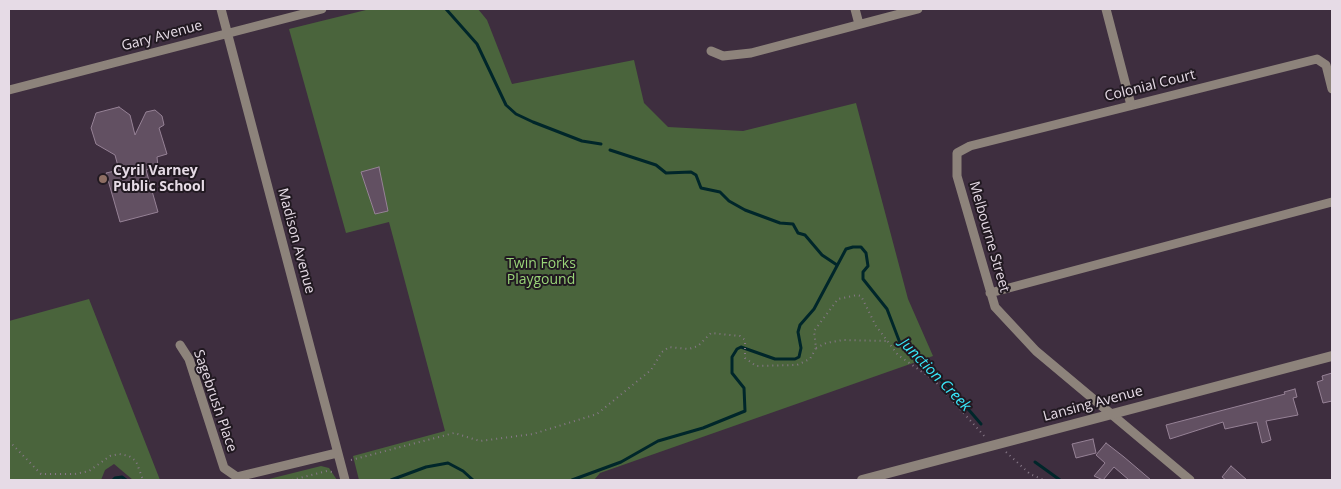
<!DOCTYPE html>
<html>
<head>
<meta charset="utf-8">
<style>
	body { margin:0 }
	#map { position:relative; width:1341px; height:489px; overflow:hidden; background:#3e2e3f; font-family:"Open Sans",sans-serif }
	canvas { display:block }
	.frame { position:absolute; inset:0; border:10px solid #e6dbe6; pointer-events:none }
</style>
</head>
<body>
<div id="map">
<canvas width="1341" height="489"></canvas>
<div class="frame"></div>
</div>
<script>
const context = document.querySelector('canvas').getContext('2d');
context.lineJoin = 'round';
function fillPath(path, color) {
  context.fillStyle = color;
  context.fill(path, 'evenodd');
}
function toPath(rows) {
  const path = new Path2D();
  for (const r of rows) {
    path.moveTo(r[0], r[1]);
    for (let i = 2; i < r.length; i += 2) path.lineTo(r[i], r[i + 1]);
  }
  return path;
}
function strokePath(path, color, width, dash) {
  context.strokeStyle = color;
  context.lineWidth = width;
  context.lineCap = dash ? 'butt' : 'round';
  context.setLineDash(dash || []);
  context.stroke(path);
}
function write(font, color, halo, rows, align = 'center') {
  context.font = font + ' "Open Sans",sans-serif';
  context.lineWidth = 4;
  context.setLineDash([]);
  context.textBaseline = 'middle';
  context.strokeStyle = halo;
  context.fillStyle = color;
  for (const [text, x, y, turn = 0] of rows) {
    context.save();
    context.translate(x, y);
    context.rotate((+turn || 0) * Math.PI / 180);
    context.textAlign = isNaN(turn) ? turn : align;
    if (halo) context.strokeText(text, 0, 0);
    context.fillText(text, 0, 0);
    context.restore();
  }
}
const green = toPath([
	[370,9,478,9,487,20,512,84,634,60,644,103,668,127,743,131,856,103,908,299,933,356,600,473,594,480,359,480,353,456,445,431,389,222,346,233,289,29],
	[89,299,160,480,133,480,114,464,105,470,101,480,9,480,9,321],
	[321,466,329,468,337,480,265,480]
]);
const stream = toPath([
	[446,9,477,44,506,105,516,114,533,122,582,141,601,144],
	[610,150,656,165,666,173,691,172,696,175,701,188,720,192,729,201,745,210,780,223,793,224,798,233,805,235,822,255,837,265],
	[1035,462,1060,480],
	[113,480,115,478,122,477,126,480],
	[391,480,426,467,448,463,463,471,473,480],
	[572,480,621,462,658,441,703,428,745,411,744,388,732,373,732,357,737,349,741,347,775,359,795,359,799,357,801,348,798,332,800,325,814,309,846,249,853,247,861,247,866,253,868,266,863,272,863,279,887,309,900,343,950,388,981,424]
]);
const building = toPath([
	[119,107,130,115,135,135,146,112,155,110,162,116,164,125,159,128,167,154,157,157,158,167,146,170,158,212,120,222,106,173,119,170,115,155,96,144,91,128,96,113,119,107],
	[379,167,388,211,375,214,361,172,379,167],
	[1332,373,1332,401,1323,403,1317,382,1323,380,1322,376,1332,373],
	[1295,389,1297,397,1293,398,1298,415,1266,421,1271,440,1262,443,1257,422,1225,429,1223,422,1170,439,1166,425,1285,394,1284,392,1295,389],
	[1093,439,1096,453,1076,458,1072,444,1093,439],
	[1106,443,1124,457,1151,480,1129,480,1114,467,1103,480,1094,476,1105,463,1096,455,1106,443],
	[1231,466,1247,480,1226,480,1222,477,1231,466]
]);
const path = toPath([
	[816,348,826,343,843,340,887,341],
	[9,441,41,474,75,474,89,471,110,456,119,454,129,456,136,461,143,480],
	[1006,452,1030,474,1044,480],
	[351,460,454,433,480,441,533,434,597,414,651,370,662,352,669,347,689,349,698,346,711,333,740,336,745,340,745,358,756,366,797,365,810,359,816,348,814,331,838,299,857,295,861,296,876,326,898,355,935,381,986,438],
	[292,480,327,471,332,472]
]);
const minor = toPath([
	[221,9,345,480],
	[855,9,859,24],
	[1106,9,1131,105],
	[711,51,723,56,751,53,918,9],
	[9,90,322,9],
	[990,293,1332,202],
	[180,345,189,359,224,468,237,477,337,453],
	[1190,480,1036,351,995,307,957,176,957,153,970,146,1317,59,1326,65,1332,89]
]);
const tertiary = toPath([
	[862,480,1332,356]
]);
const markers = [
	[103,179,5,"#8d6e63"]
];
const streetNames = [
	["Gary Avenue",162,36,-15],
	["Colonial Court",1150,86,-14],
	["Melbourne Street",989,237,74],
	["Madison Avenue",296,241,75],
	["Sagebrush Place",215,401,71],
	["Lansing Avenue",1093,404,-15]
];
const poiNames = [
	["Cyril Varney",113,171],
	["Public School",113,187]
];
const parkNames = [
	["Twin Forks",541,264],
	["Playgound",541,280]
];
const waterNames = [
	["Junction Creek",935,375,46]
];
fillPath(green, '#4a643c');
strokePath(stream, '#00262a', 3);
fillPath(building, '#625062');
strokePath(building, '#968296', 1);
strokePath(path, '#867887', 2, [1, 4]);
strokePath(minor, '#8d837b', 9);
strokePath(tertiary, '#8d837b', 10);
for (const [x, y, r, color] of markers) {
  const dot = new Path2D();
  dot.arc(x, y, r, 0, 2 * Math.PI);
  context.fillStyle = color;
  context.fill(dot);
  strokePath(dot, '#211921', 2);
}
write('14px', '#e6dbe6', '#211921', streetNames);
write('bold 14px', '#e6dbe6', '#211921', poiNames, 'left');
write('14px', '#99d478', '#211921', parkNames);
write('italic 15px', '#38e9fb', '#211921', waterNames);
</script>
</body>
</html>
